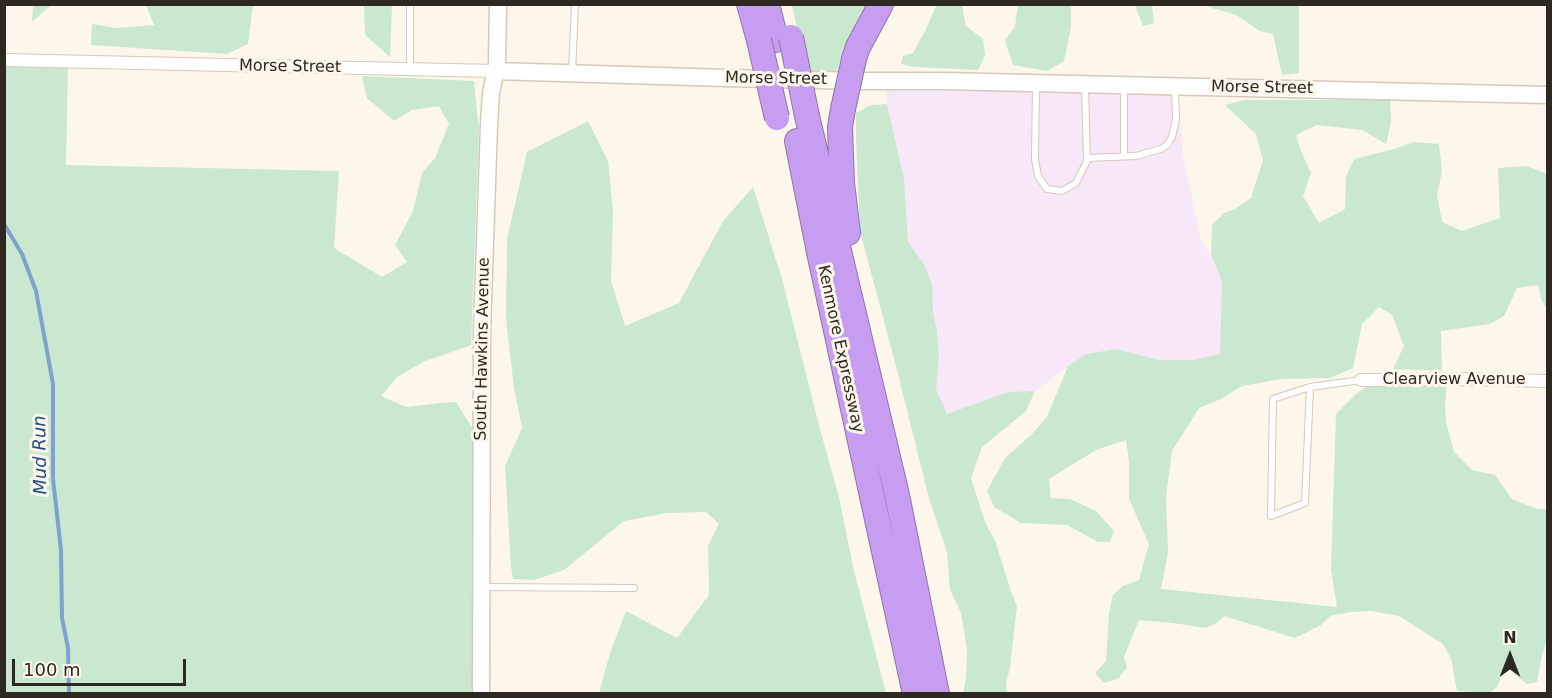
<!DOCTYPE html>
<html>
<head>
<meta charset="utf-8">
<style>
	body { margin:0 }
	#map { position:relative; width:1552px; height:698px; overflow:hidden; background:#fdf6eb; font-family:"DejaVu Sans",sans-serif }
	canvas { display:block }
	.frame { position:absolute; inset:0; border:6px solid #2d2922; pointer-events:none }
	.north { position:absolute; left:1480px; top:626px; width:60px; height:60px; -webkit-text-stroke:4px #fdf6eb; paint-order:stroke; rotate:0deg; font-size:16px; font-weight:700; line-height:24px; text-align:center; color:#2d2922 }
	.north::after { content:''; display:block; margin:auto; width:21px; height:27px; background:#2d2922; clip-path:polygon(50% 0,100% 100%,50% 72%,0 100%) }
	.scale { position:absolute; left:12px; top:659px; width:174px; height:27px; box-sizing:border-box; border:3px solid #2d2922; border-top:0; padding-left:8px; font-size:18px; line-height:21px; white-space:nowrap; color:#2d2922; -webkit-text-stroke:4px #fdf6eb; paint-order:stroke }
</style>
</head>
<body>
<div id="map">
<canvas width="1552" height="698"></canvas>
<div class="frame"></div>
<div class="north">N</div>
<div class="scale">100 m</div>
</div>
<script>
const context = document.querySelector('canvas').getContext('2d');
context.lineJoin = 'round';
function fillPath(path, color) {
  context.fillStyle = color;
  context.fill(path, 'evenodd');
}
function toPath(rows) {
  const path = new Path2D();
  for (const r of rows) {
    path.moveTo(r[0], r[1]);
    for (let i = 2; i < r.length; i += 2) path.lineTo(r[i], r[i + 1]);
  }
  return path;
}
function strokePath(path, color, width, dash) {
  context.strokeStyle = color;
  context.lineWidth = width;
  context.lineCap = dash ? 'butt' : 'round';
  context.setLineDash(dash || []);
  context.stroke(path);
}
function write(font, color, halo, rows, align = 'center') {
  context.font = font + ' "DejaVu Sans",sans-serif';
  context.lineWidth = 6;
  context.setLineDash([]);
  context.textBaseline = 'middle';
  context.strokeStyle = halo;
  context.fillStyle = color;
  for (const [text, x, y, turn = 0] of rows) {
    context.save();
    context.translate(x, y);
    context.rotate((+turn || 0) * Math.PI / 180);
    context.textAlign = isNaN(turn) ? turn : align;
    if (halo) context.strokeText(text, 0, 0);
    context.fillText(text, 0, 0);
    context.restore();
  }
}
const industrial = toPath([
	[885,85,1178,94,1183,155,1201,241,1211,254,1222,282,1220,354,1193,360,1160,360,1116,349,1086,354,1035,391,1008,392,947,415,936,389,939,357,937,331,924,264,908,242,904,179,887,104]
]);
const green = toPath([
	[937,4,962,5,966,26,983,39,985,56,978,70,914,67,901,64,903,56,913,53,925,31],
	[1018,4,1071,5,1071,27,1064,61,1047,71,1013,65,1005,40,1015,27],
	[33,5,51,5,32,22],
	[146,5,253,5,248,44,227,54,91,45,92,24,117,28,154,25],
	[364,5,392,5,390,57,365,35],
	[792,5,869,5,846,45,837,71,809,71,799,37],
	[1135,5,1152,5,1154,23,1143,26],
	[1205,5,1299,5,1299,73,1282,75,1273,34,1260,31,1236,15,1209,7],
	[5,65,68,67,66,165,339,171,334,248,382,277,407,262,395,245,413,211,422,173,435,158,449,124,439,106,412,110,394,121,367,98,362,76,474,81,479,131,471,345,423,362,397,377,381,396,406,407,441,403,456,402,475,432,474,693,5,694],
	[1390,99,1391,122,1386,144,1362,130,1316,125,1296,135,1301,151,1311,173,1303,196,1319,223,1345,209,1346,177,1354,159,1394,149,1414,142,1439,144,1442,171,1437,195,1442,222,1462,231,1500,218,1498,168,1527,166,1547,174,1547,310,1541,299,1538,285,1517,288,1504,316,1490,324,1441,331,1442,371,1393,369,1404,346,1392,315,1379,307,1362,324,1353,368,1330,378,1281,379,1242,386,1221,399,1199,408,1172,451,1166,496,1168,552,1161,589,1337,607,1331,570,1336,414,1358,392,1369,385,1447,384,1445,403,1446,422,1454,452,1472,470,1495,475,1512,499,1537,509,1547,509,1547,640,1542,655,1537,682,1527,684,1514,674,1515,660,1509,657,1497,687,1489,693,1457,691,1451,659,1443,644,1399,616,1371,611,1351,612,1330,616,1321,625,1295,638,1224,616,1218,622,1206,628,1173,623,1139,620,1124,657,1127,667,1119,678,1104,683,1095,673,1106,661,1109,613,1113,595,1123,586,1139,580,1149,544,1129,499,1129,462,1126,440,1096,450,1049,479,1051,498,1070,499,1096,511,1114,531,1110,542,1098,542,1067,525,1021,523,994,507,987,491,1005,458,1031,435,1047,417,1068,366,1086,354,1116,349,1160,360,1193,360,1220,354,1222,282,1211,254,1212,225,1224,213,1235,209,1251,198,1263,160,1256,134,1225,105,1244,100,1366,100],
	[887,104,904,179,908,242,924,264,932,285,933,311,937,331,939,357,936,389,947,414,1008,392,1035,391,1026,411,982,447,971,478,985,522,996,543,1010,589,1017,606,1010,667,1006,684,1007,693,963,693,966,679,967,649,961,613,950,590,947,552,929,498,897,370,860,231,856,138,856,113,871,105],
	[588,121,608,161,613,212,611,281,625,326,679,303,723,221,753,187,782,279,821,433,839,497,854,571,886,693,599,693,610,653,626,611,677,638,709,595,708,546,719,524,706,512,667,513,624,521,564,570,534,580,513,579,511,567,505,466,522,428,514,388,506,319,507,239,527,152]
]);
const stream = toPath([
	[4,224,22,254,36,291,53,384,53,479,61,550,62,618,68,648,69,694]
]);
const service = toPath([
	[410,69,410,4],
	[572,73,575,4],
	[1036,84,1035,159,1038,176,1047,189,1062,191,1076,183,1087,161,1085,87],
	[1124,156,1124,86],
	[1087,158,1136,156,1161,149,1167,145,1172,137,1176,119,1175,89],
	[1310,387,1273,399,1271,516,1305,503,1310,387,1361,380],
	[483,587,634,588]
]);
const minor = toPath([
	[4,60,495,71],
	[1361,380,1466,379,1548,381]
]);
const tertiary = toPath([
	[495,71,726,78,860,81,943,81,1548,95],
	[481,694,482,330,489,125,491,93,497,64,498,4]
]);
const motorway = toPath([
	[749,4,759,40],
	[767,4,776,40],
	[854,59,858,47,881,4],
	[843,109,840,127,842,183,848,233],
	[807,116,897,495,937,694],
	[797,141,820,257,915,694]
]);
const motorwayBridge = toPath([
	[791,37,807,116],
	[759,40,777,118],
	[843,109,854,59]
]);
const streetNames = [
	["Morse Street",290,67,1],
	["Morse Street",776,79,1],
	["Morse Street",1262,88,1],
	["South Hawkins Avenue",483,349,-89],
	["Kenmore Expressway",840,349,78],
	["Clearview Avenue",1454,380]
];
const waterNames = [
	["Mud Run",41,455,-91]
];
fillPath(industrial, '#f7e7f9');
fillPath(green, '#c9e8cf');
strokePath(stream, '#7fa1cb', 4);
strokePath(service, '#d5c9b8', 8);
strokePath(minor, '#d5c9b8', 14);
strokePath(tertiary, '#d5c9b8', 19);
strokePath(motorway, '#9074a8', 26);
strokePath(service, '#fff', 6);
strokePath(minor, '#fff', 12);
strokePath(tertiary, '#fff', 16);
strokePath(motorway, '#c69df0', 24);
strokePath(motorwayBridge, '#9074a8', 26, []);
strokePath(motorwayBridge, '#c69df0', 24);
write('16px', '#2d2922', '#fdf6eb', streetNames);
write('italic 18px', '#214f85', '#fdf6eb', waterNames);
</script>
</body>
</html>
